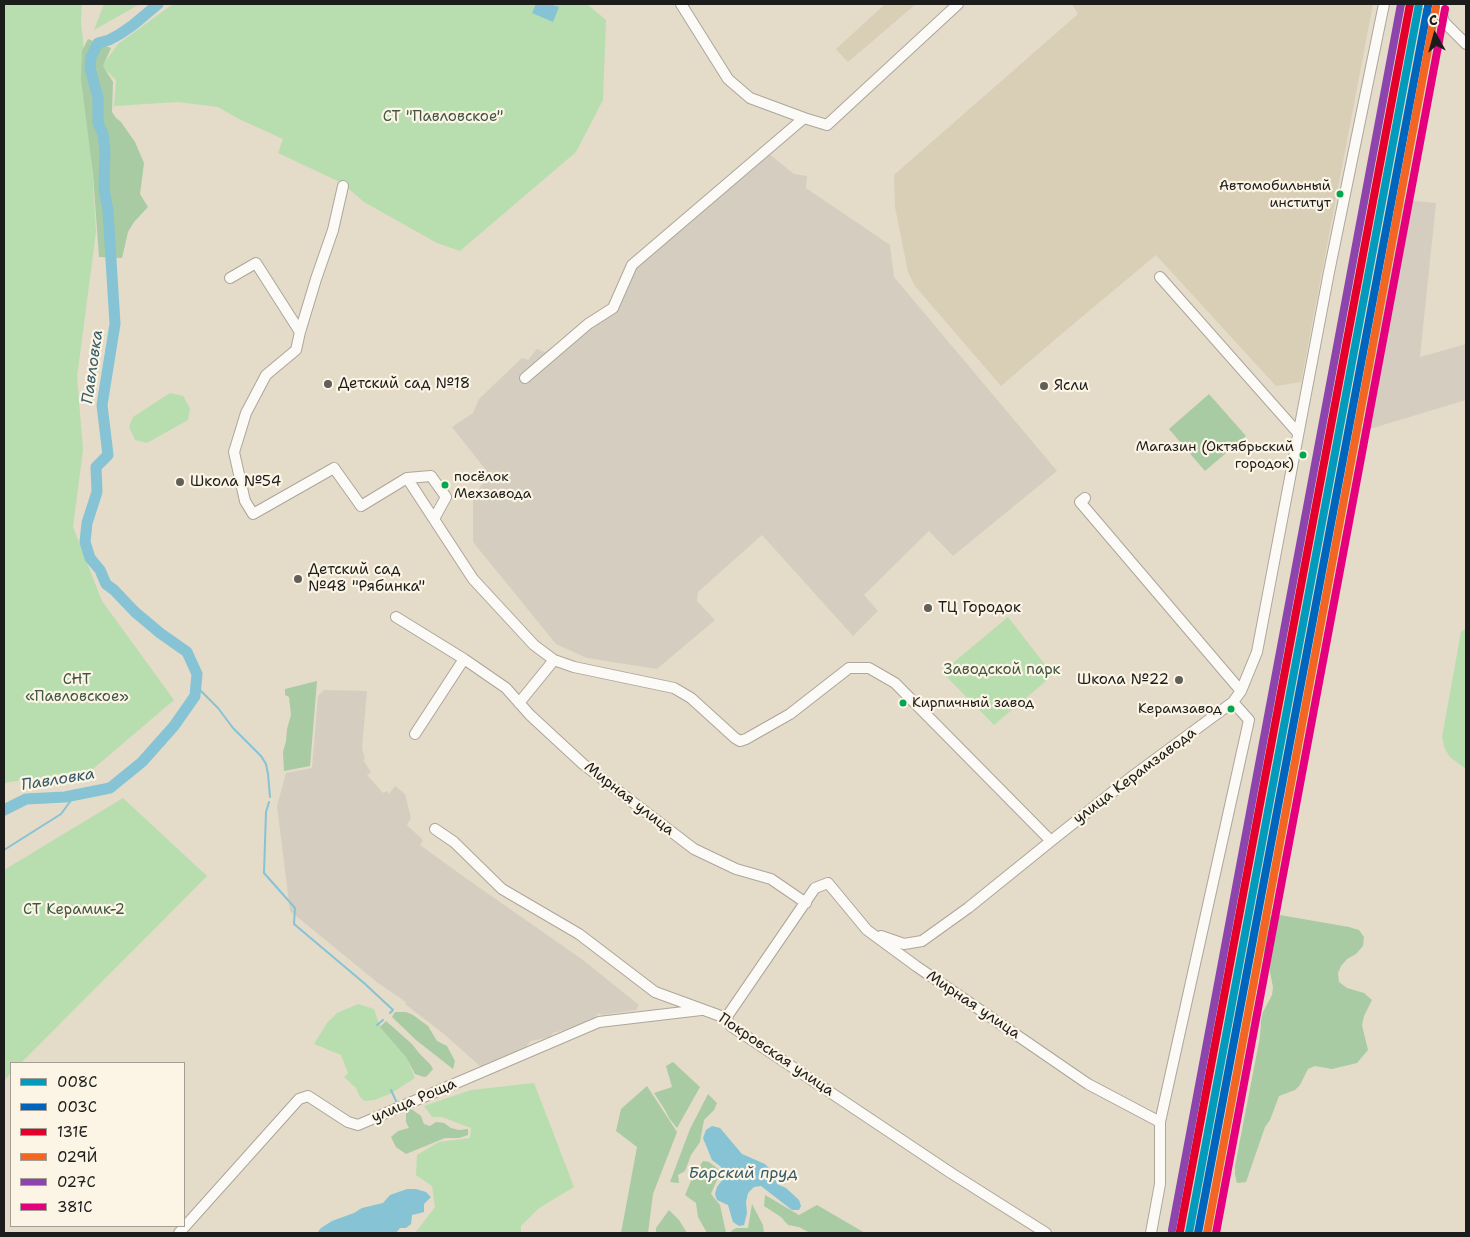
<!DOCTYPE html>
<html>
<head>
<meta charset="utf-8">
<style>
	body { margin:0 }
	#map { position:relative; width:1470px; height:1237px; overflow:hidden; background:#e4dbc9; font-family:"Shantell Sans",sans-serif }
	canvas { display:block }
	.frame { position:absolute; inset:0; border:5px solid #1c1c1c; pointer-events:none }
	.legend { position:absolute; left:10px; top:1062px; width:175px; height:165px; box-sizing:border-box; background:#fcf5e5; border:1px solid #a29e95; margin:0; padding:6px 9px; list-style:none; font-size:15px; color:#1c1c1c }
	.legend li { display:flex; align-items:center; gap:10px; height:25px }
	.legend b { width:25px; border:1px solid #a29e95 }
	.north { position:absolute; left:1410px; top:10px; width:50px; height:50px; -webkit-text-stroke:4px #fcf5e5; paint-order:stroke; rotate:353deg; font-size:14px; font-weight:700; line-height:20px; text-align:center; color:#1c1c1c }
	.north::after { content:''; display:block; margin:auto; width:18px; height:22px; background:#1c1c1c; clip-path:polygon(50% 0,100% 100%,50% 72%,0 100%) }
</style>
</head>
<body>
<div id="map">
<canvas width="1470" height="1237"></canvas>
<div class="frame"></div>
<ul class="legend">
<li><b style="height:6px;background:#039bbc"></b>008С</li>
<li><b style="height:6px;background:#0065bd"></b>003С</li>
<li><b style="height:6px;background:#e4002b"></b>131Е</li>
<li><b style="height:6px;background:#f26522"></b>029Й</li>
<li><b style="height:6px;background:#8e44ad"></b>027С</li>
<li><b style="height:6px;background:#e5007d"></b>381С</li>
</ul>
<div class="north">С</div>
</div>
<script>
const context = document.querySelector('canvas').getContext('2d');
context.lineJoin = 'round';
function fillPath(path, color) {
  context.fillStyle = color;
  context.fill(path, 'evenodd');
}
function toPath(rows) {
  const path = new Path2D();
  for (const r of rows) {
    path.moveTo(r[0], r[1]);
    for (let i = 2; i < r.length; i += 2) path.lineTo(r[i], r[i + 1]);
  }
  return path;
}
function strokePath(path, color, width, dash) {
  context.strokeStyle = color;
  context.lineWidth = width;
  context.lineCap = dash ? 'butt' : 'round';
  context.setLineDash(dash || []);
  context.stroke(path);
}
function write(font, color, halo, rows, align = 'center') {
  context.font = font + ' "Shantell Sans",sans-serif';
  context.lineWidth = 4.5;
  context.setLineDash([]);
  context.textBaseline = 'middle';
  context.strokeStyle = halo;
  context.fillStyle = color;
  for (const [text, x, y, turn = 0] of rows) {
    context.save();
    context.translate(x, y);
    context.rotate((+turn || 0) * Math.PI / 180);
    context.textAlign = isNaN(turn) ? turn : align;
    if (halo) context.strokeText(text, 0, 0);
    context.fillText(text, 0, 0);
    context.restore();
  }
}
const built = toPath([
	[885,4,916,4,848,62,836,49],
	[1072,4,1373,4,1301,382,1276,386,1156,255,1052,342,1001,386,915,286,908,272,895,207,894,175,1078,14]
]);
const industrial = toPath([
	[769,154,794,174,807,176,806,188,890,245,894,277,1057,471,953,556,929,531,864,595,878,611,853,636,762,535,698,592,697,601,715,620,657,669,587,658,556,644,473,542,473,498,489,474,452,427,473,413,479,399,522,358,528,360,537,349,545,352,619,303,636,266],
	[1394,199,1436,203,1420,357,1466,344,1466,400,1363,431],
	[324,690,367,691,362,748,365,759,363,760,371,772,367,775,383,793,387,791,389,794,395,786,405,794,411,818,407,825,423,840,420,845,467,879,583,960,639,1005,636,1010,602,1015,599,1013,589,1023,557,1032,554,1032,550,1037,531,1041,523,1050,500,1061,486,1063,482,1068,444,1034,405,1004,406,1002,378,983,290,911,277,806,286,773,312,768,318,696]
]);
const green = toPath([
	[4,4,82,4,81,22,88,89,96,232,77,377,83,450,73,527,102,601,174,700,93,769,4,783],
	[104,4,140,4,94,30],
	[173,4,587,4,606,20,603,100,576,152,460,251,437,243,364,202,342,183,278,153,283,139,239,119,218,107,178,102,114,106,116,80,102,66,118,44],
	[170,393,183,396,190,408,188,420,147,443,135,440,129,427,133,417],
	[1008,617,1053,675,994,725,942,672],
	[1466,628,1466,769,1450,757,1445,749,1442,737,1461,632],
	[123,798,207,876,21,1063,11,1063,11,1073,4,1081,4,870],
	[358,1004,374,1009,379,1024,399,1039,415,1078,390,1094,374,1100,365,1101,360,1097,356,1088,344,1077,348,1073,341,1055,314,1044,327,1023,337,1013],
	[534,1083,574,1187,539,1208,521,1226,521,1233,415,1233,435,1207,432,1186,416,1175,417,1155,439,1142,470,1138,471,1128,442,1117,432,1117,424,1106,471,1090]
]);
const forest = toPath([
	[88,39,111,48,103,66,113,82,112,112,116,118,121,122,135,142,144,163,140,194,148,207,134,222,128,232,122,258,99,257,93,174,81,79,82,51],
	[1209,394,1246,436,1205,471,1169,429],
	[317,681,310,766,284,771,283,752,286,741,287,729,291,715,289,697,285,695,285,689],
	[1274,914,1349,927,1359,930,1364,937,1363,946,1356,954,1347,959,1341,966,1338,973,1339,982,1347,988,1364,993,1372,1000,1364,1016,1362,1025,1368,1050,1357,1063,1332,1069,1315,1066,1308,1069,1300,1085,1295,1090,1279,1096,1270,1120,1265,1127,1246,1182,1237,1183,1235,1175,1235,1166,1260,1037,1261,1020,1263,1012,1272,995,1273,987,1268,962,1264,954,1263,945,1264,929,1267,920],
	[395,1012,406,1012,413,1015,428,1026,437,1041,447,1046,455,1061,453,1069,416,1040,392,1017],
	[386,1021,412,1044,419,1053,430,1064,433,1069,427,1076,424,1077,415,1074,406,1057,380,1027],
	[673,1062,700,1087,677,1128,669,1118,665,1110,654,1093,672,1087,666,1066],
	[647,1086,677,1132,653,1194,648,1233,621,1233,637,1147,616,1131,621,1109],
	[708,1094,717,1103,714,1110,704,1120,700,1142,691,1155,685,1171,678,1175,679,1183,670,1182,690,1129],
	[410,1108,421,1116,424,1124,430,1126,436,1122,444,1123,451,1128,459,1130,468,1129,468,1135,459,1138,445,1138,406,1154,396,1147,391,1137,398,1131,409,1128,406,1122,406,1111],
	[703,1161,709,1162,722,1172,716,1182,711,1194,720,1205,726,1233,707,1233,698,1217,696,1203,685,1195,693,1176],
	[765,1195,799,1215,817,1205,865,1233,810,1233,799,1227,788,1225,781,1217,764,1206],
	[752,1204,763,1225,764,1233,732,1233,731,1231,736,1228,748,1228],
	[669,1210,679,1220,687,1233,656,1233,656,1228]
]);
const water = toPath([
	[536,4,549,4,559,7,553,22,532,13],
	[712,1126,720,1128,742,1154,765,1164,774,1173,777,1184,786,1188,799,1200,801,1206,799,1210,792,1210,761,1186,754,1187,748,1193,746,1202,747,1213,744,1225,739,1226,733,1222,728,1205,717,1200,715,1194,717,1187,723,1179,726,1173,720,1166,712,1160,703,1138,706,1130],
	[407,1189,416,1189,426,1192,431,1197,424,1204,424,1212,412,1215,411,1224,406,1228,400,1228,396,1233,317,1233,321,1228,332,1221,354,1213,362,1208,383,1203,390,1195]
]);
const stream = toPath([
	[196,686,218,708,233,728,261,756,266,764,268,774,270,797],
	[269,802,266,812,264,873,295,908,294,924,364,983,393,1010,390,1013],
	[4,850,61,814,75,795],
	[377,1025,383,1020],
	[391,1090,397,1103]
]);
const river = toPath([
	[4,810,26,799,65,797,110,788,142,762,174,726,195,696,197,674,187,652,160,633,135,612,114,590,106,584,100,570,90,558,85,542,87,523,97,492,96,467,108,455,102,405,115,324,108,211,104,189,105,150,103,134,98,123,98,98,90,68,91,57,98,43,109,40,120,34,133,25,158,4]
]);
const minor = toPath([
	[1425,4,1440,7],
	[1440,7,1444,22,1466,44],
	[804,118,827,125,958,4],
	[1160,277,1298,433],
	[230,278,256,263,300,332,296,350,266,375,246,413,234,452,245,501,253,514,334,468,361,506,407,478,431,476,446,497,434,519],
	[300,332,316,279,333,230,343,186],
	[525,378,588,324,613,308,632,265,804,118,750,98,728,79,681,4],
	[407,478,473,579,534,645,554,660,574,667,674,688,691,698,735,738,740,741,746,739,790,714,849,668,869,668,895,683,1051,841,1134,775,1233,702,1241,691,1257,652,1329,272,1384,4],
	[1085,498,1080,502,1241,691],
	[396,617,464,659,506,688,530,715,583,764,694,849,736,869,771,879,806,903],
	[519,703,554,660],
	[415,734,464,659],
	[435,829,454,842,502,889,579,934,655,992,726,1018,731,1026,951,1173,1046,1233],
	[881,936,904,944,922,941,968,908,1051,841],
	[726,1018,815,888,828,883,867,930,916,966,1088,1084,1160,1122],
	[179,1233,299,1099,308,1096,348,1122,358,1125,599,1022,701,1010],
	[1151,1233,1160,1184,1160,1122,1249,720,1233,702]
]);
const rail1 = toPath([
	[1189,1233,1419,4]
]);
const rail2 = toPath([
	[1198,1233,1428,6]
]);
const rail3 = toPath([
	[1180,1231,1410,4]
]);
const rail4 = toPath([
	[1207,1233,1436,7]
]);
const rail5 = toPath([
	[1172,1230,1401,4]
]);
const rail6 = toPath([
	[1216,1233,1445,9]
]);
const markers = [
	[1340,194,4.5,"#00a651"],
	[328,384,5,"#625f59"],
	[1044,386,5,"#625f59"],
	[1303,455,4.5,"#00a651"],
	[180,482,5,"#625f59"],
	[445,485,4.5,"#00a651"],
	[298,579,5,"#625f59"],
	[928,608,5,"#625f59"],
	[1179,680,5,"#625f59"],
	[903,703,4.5,"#00a651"],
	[1231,709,4.5,"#00a651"]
];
const busNames = [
	["Автомобильный",1331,186],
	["институт",1331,203],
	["Магазин (Октябрьский",1294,447],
	["городок)",1294,464],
	["посёлок",454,477,"left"],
	["Мехзавода",454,494,"left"],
	["Кирпичный завод",912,703,"left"],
	["Керамзавод",1222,709]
];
const parkNames = [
	["СТ \"Павловское\"",443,117],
	["Заводской парк",1002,670],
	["СНТ",77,680],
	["«Павловское»",77,697],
	["СТ Керамик-2",74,910]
];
const poiNames = [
	["Детский сад №18",338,384],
	["Ясли",1054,386],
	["Школа №54",190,482],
	["Детский сад",308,570],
	["№48 \"Рябинка\"",308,587],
	["ТЦ Городок",938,608],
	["Школа №22",1169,680,"right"]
];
const streetNames = [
	["улица Керамзавода",1135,776,-37],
	["Мирная улица",629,799,38],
	["Мирная улица",973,1005,34],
	["Покровская улица",776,1055,34],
	["улица Роща",414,1101,-23]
];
const waterNames = [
	["Павловка",93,367,-82],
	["Павловка",58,780,-9],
	["Барский пруд",743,1174]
];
fillPath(built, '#d9cfb7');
fillPath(industrial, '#d5cec0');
fillPath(green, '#b8deb0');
fillPath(forest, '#a8cba3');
fillPath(water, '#85c3d5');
strokePath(stream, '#85c3d5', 2);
strokePath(river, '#85c3d5', 11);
strokePath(minor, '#aca69b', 12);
strokePath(minor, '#fbfaf7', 10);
strokePath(rail1, '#039bbc', 8);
strokePath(rail2, '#0065bd', 8);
strokePath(rail3, '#e4002b', 8);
strokePath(rail4, '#f26522', 8);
strokePath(rail5, '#8e44ad', 8);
strokePath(rail6, '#e5007d', 8);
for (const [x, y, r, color] of markers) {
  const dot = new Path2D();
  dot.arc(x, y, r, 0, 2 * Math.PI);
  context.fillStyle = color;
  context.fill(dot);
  strokePath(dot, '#fcf5e5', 2);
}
write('14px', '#1c1c1c', '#fcf5e5', busNames, 'right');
write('15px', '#405742', '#fcf5e5', parkNames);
write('15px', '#1c1c1c', '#fcf5e5', poiNames, 'left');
write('15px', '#1c1c1c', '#fcf5e5', streetNames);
write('italic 16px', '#365b68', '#fcf5e5', waterNames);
</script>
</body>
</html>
